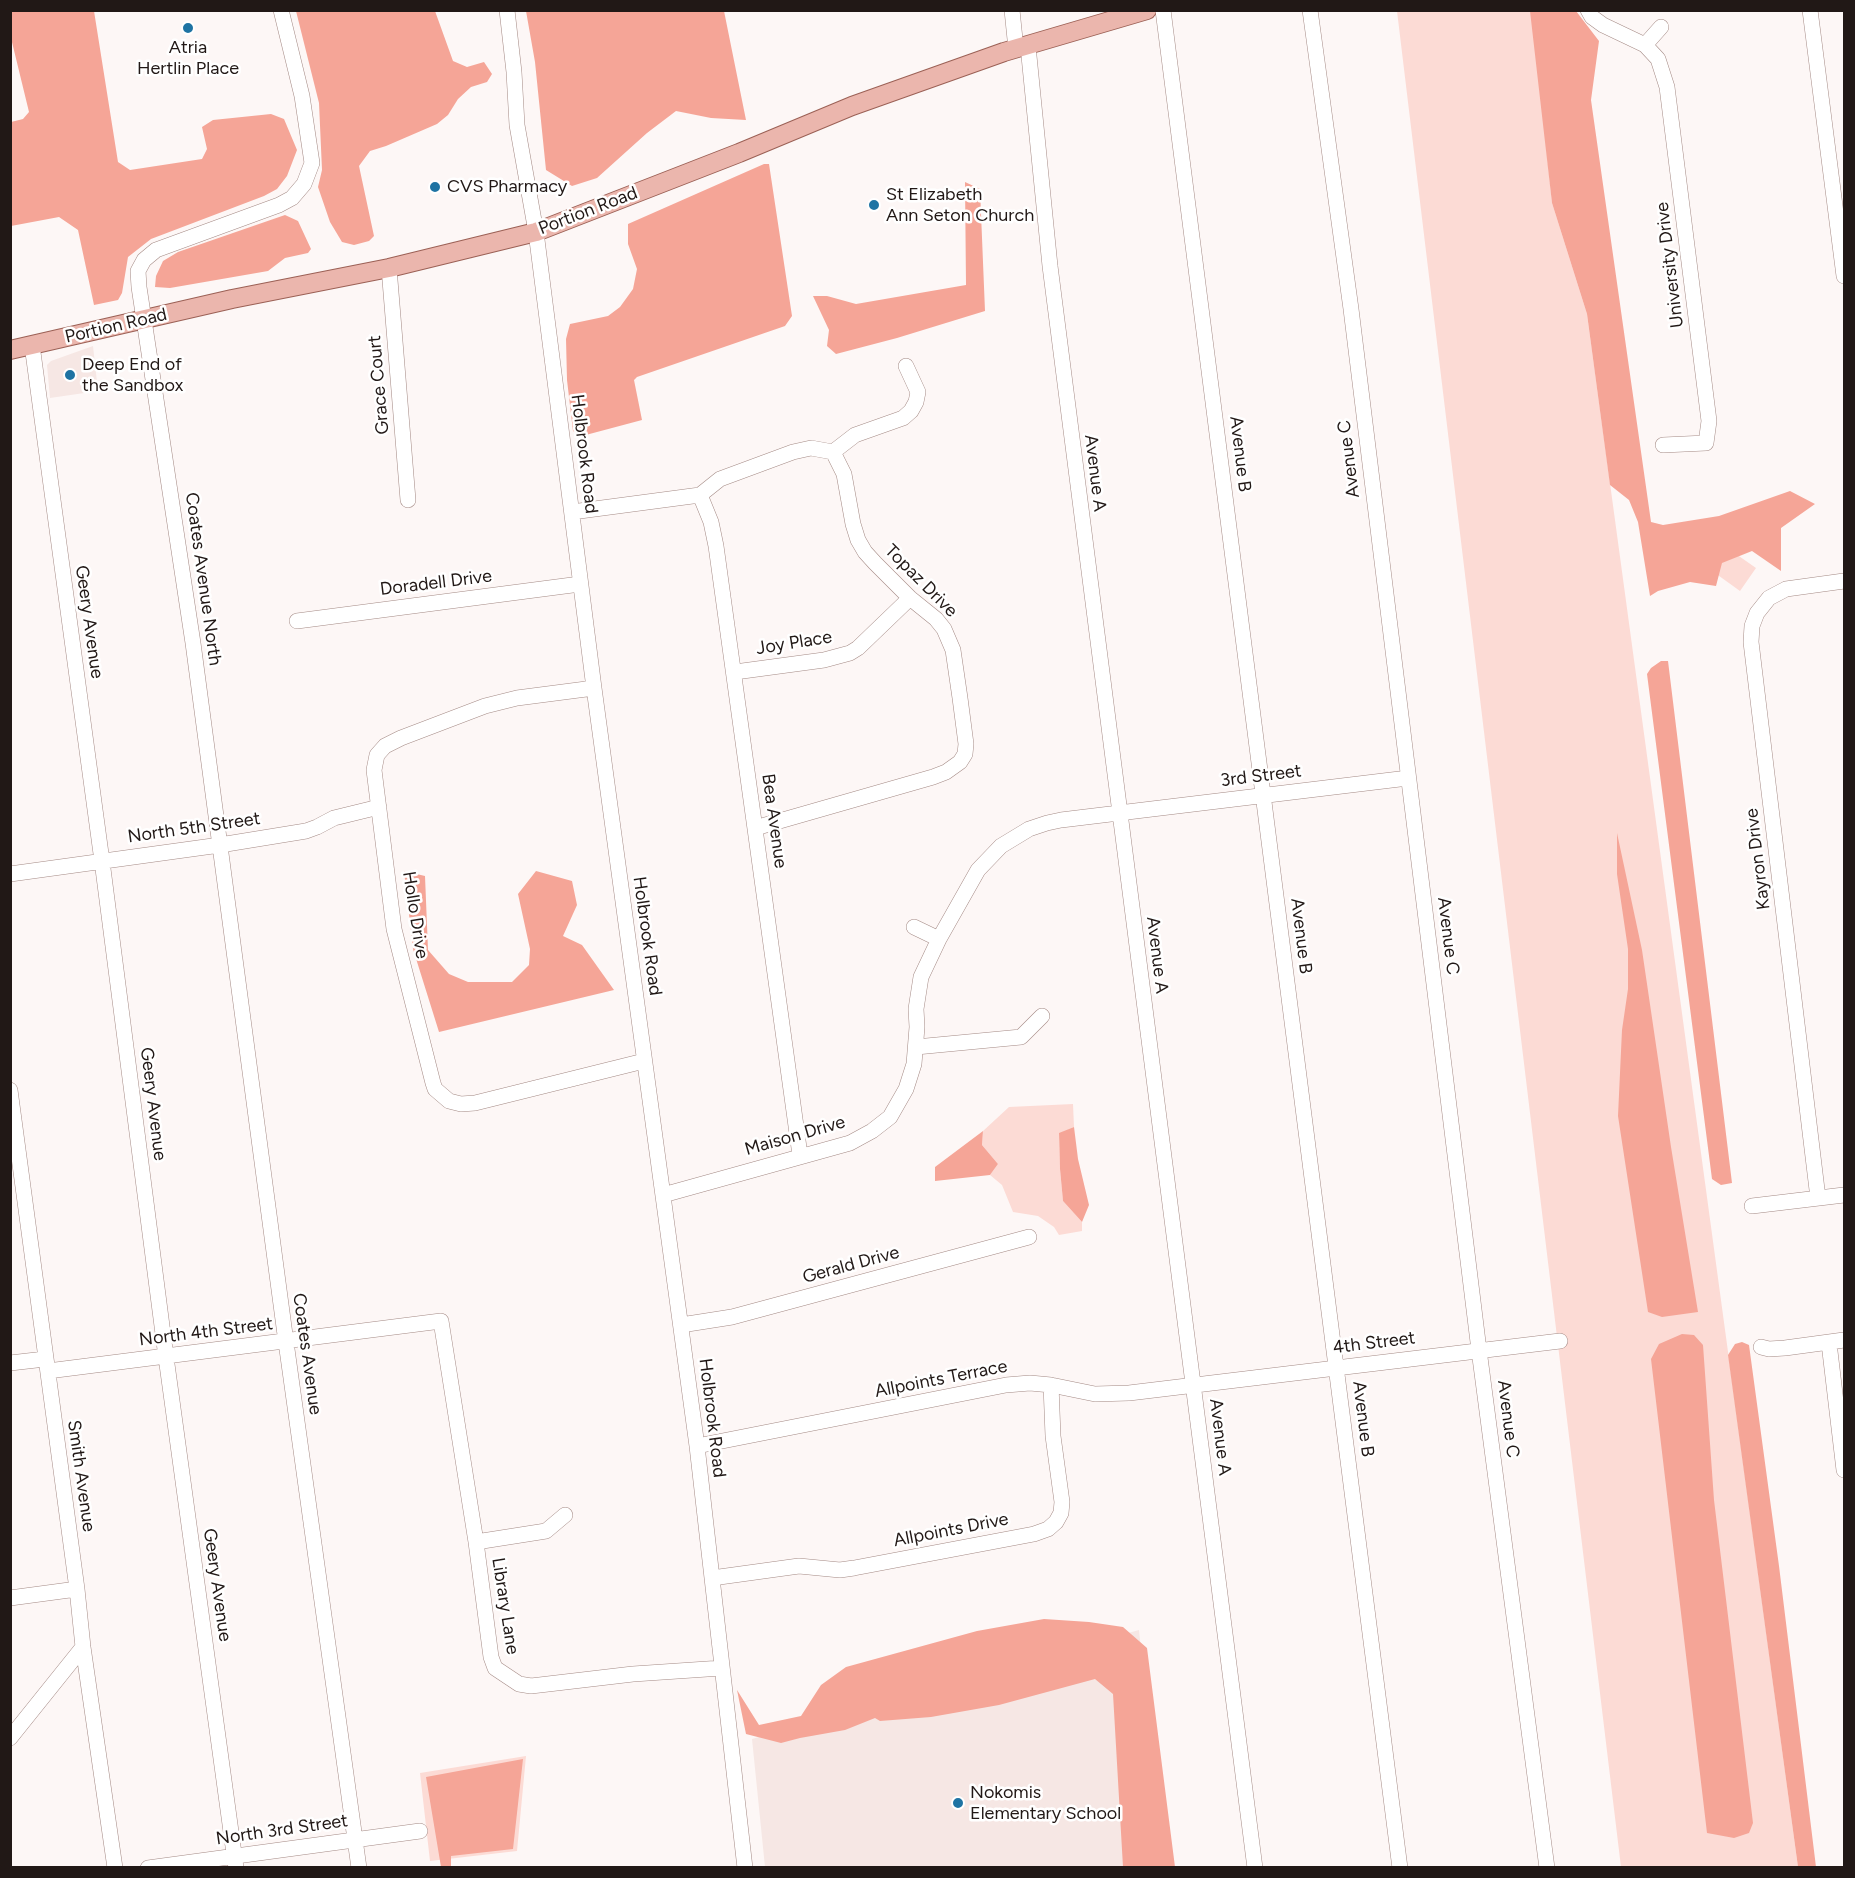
<!DOCTYPE html>
<html>
<head>
<meta charset="utf-8">
<style>
	body { margin:0 }
	#map { position:relative; width:1855px; height:1878px; overflow:hidden; background:#fdf7f6; font-family:Figtree,sans-serif }
	canvas { display:block }
	.frame { position:absolute; inset:0; border:12px solid #211816; pointer-events:none }
</style>
</head>
<body>
<div id="map">
<canvas width="1855" height="1878"></canvas>
<div class="frame"></div>
</div>
<script>
const context = document.querySelector('canvas').getContext('2d');
context.lineJoin = 'round';
function fillPath(path, color) {
  context.fillStyle = color;
  context.fill(path, 'evenodd');
}
function toPath(rows) {
  const path = new Path2D();
  for (const r of rows) {
    path.moveTo(r[0], r[1]);
    for (let i = 2; i < r.length; i += 2) path.lineTo(r[i], r[i + 1]);
  }
  return path;
}
function strokePath(path, color, width, dash) {
  context.strokeStyle = color;
  context.lineWidth = width;
  context.lineCap = dash ? 'butt' : 'round';
  context.setLineDash(dash || []);
  context.stroke(path);
}
function write(font, color, halo, rows, align = 'center') {
  context.font = font + ' Figtree,sans-serif';
  context.lineWidth = 5;
  context.setLineDash([]);
  context.textBaseline = 'middle';
  context.strokeStyle = halo;
  context.fillStyle = color;
  for (const [text, x, y, turn = 0] of rows) {
    context.save();
    context.translate(x, y);
    context.rotate((+turn || 0) * Math.PI / 180);
    context.textAlign = isNaN(turn) ? turn : align;
    if (halo) context.strokeText(text, 0, 0);
    context.fillText(text, 0, 0);
    context.restore();
  }
}
const built = toPath([
	[93,346,98,391,50,398,47,365,51,361],
	[1139,1630,1164,1867,765,1867,752,1739]
]);
const green = toPath([
	[1397,11,1532,11,1552,203,1587,314,1798,1867,1621,1867],
	[1726,547,1756,568,1740,591,1708,568],
	[1073,1104,1074,1127,1059,1134,1060,1169,1063,1201,1082,1222,1082,1231,1059,1235,1054,1227,1038,1216,1013,1212,1002,1185,990,1175,998,1164,982,1145,983,1131,1009,1107],
	[526,1756,517,1851,430,1861,420,1773]
]);
const forest = toPath([
	[11,10,94,11,118,162,130,170,202,159,207,149,202,127,213,120,271,114,284,119,297,150,287,176,277,189,264,196,151,239,128,257,122,293,118,300,94,305,78,230,59,217,11,226,11,122,23,119,29,112,11,38],
	[296,11,435,11,453,61,467,67,484,62,492,74,487,82,471,87,458,99,448,115,437,124,386,146,370,151,359,166,374,236,369,241,354,245,342,242,330,222,318,187,322,170,319,103],
	[526,11,724,11,746,120,711,118,676,111,647,133,597,178,572,186,546,170,535,62],
	[1530,11,1576,11,1599,41,1591,100,1651,522,1663,525,1719,516,1790,491,1815,504,1781,528,1781,571,1752,551,1722,563,1716,586,1690,582,1658,591,1650,596,1638,522,1629,500,1610,485,1587,314,1552,203],
	[764,164,769,164,792,316,785,326,637,377,634,380,642,420,582,436,573,431,567,380,566,339,570,324,608,316,620,307,633,289,637,269,628,244,628,224],
	[965,182,980,189,985,311,897,338,836,354,827,346,829,330,813,296,827,296,856,304,966,285],
	[285,215,298,221,311,249,308,253,285,258,268,271,170,288,155,287,156,276,163,261,178,252],
	[1661,661,1668,661,1732,1183,1721,1185,1712,1179,1647,674,1651,668],
	[1617,833,1642,950,1671,1147,1698,1312,1662,1317,1648,1312,1618,1116,1622,1030,1628,989,1628,949,1617,874],
	[404,871,425,876,428,950,449,974,468,982,512,982,529,965,530,949,518,894,536,871,572,881,577,905,563,936,582,945,614,990,439,1032,413,949],
	[1074,1127,1078,1159,1089,1205,1082,1222,1063,1201,1060,1169,1059,1133],
	[983,1131,982,1145,998,1164,990,1175,935,1181,935,1167],
	[1682,1334,1694,1335,1703,1345,1714,1500,1753,1823,1749,1833,1734,1838,1707,1833,1651,1359,1659,1344],
	[1742,1342,1749,1345,1779,1566,1816,1867,1798,1867,1728,1355,1735,1344],
	[1044,1619,1089,1622,1123,1627,1147,1648,1175,1867,1123,1867,1113,1694,1095,1679,999,1705,931,1717,880,1721,875,1718,845,1730,800,1738,781,1743,746,1734,737,1690,759,1725,801,1716,821,1685,846,1667,977,1631],
	[523,1759,513,1849,451,1856,451,1867,441,1867,426,1777]
]);
const minor = toPath([
	[281,10,302,96,312,163,304,184,292,198,279,205,156,250,144,260,138,271,139,287,193,643,286,1342,359,1868],
	[507,10,514,72,517,125,536,232,594,688,697,1446,745,1868],
	[1012,10,1016,49],
	[1163,10,1400,1868],
	[1310,10,1351,309,1479,1350,1547,1868],
	[1588,10,1592,17,1603,25,1645,45,1658,59,1667,87,1709,421,1706,443,1663,445],
	[1810,10,1844,276],
	[1645,45,1661,27],
	[1028,46,1050,266,1255,1868],
	[389,268,408,500],
	[32,345,102,861,166,1357,236,1868],
	[833,452,855,435,903,418,911,411,916,402,918,392,906,366],
	[700,495,711,522,716,546,800,1155],
	[572,512,700,495,720,479,793,452,811,448,833,452,844,474,853,524,858,540,865,552,875,563,910,598,936,619,944,629,953,650,960,698,966,744,965,754,960,762,946,772,933,777,755,828],
	[297,621,580,584],
	[735,672,824,660,850,653,858,648,910,598],
	[594,688,517,698,485,706,401,738,385,746,377,755,374,770,394,929,433,1083,435,1089,449,1101,461,1104,475,1103,644,1061],
	[10,874,220,845,306,831,317,827,334,818,379,807],
	[914,927,939,939],
	[916,1047,1021,1037,1042,1016],
	[10,1090,77,1589,83,1647,115,1868],
	[663,1195,850,1143,872,1131,890,1117,906,1089,914,1064,917,1027,916,1009,921,977,939,939,978,870,1001,846,1029,829,1047,823,1061,820,1408,778],
	[1818,1198,1751,642,1752,626,1757,613,1769,598,1786,589,1844,581],
	[1752,1206,1844,1195],
	[681,1325,732,1317,1029,1237],
	[1829,1343,1844,1470],
	[1761,1347,1769,1349,1785,1348,1844,1340],
	[10,1363,45,1359],
	[48,1371,441,1321,476,1542,491,1657,495,1668,519,1684,531,1686,633,1674,722,1668],
	[697,1446,1006,1385,1030,1383,1051,1385,1095,1394,1129,1393,1560,1341],
	[476,1542,546,1531,565,1515],
	[712,1578,799,1566,840,1570,854,1568,1034,1534,1048,1529,1056,1522,1061,1513,1062,1502,1053,1436,1051,1385],
	[10,1598,77,1589],
	[10,1738,83,1647],
	[148,1868,420,1831]
]);
const major = toPath([
	[10,350,232,299,389,268,536,232,739,153,852,106,1004,52,1147,10]
]);
const markers = [
	[188,28,6,"#1e73a3"],
	[435,187,6,"#1e73a3"],
	[874,205,6,"#1e73a3"],
	[70,375,6,"#1e73a3"],
	[958,1803,6,"#1e73a3"]
];
const poiNames = [
	["Atria",188,48,"center"],
	["Hertlin Place",188,69,"center"],
	["CVS Pharmacy",447,187],
	["St Elizabeth",886,195],
	["Ann Seton Church",886,216],
	["Deep End of",82,365],
	["the Sandbox",82,386],
	["Nokomis",970,1793],
	["Elementary School",970,1814]
];
const streetNames = [
	["Portion Road",588,211,-21],
	["University Drive",1670,265,-97],
	["Portion Road",116,326,-13],
	["Grace Court",379,385,-95],
	["Holbrook Road",584,454,83],
	["Avenue B",1240,454,83],
	["Avenue C",1349,459,-97],
	["Avenue A",1095,473,83],
	["Coates Avenue North",203,579,82],
	["Topaz Drive",921,581,45],
	["Doradell Drive",436,583,-7],
	["Geery Avenue",89,622,82],
	["Joy Place",794,643,-9],
	["3rd Street",1261,776,-7],
	["Bea Avenue",774,821,82],
	["North 5th Street",194,828,-8],
	["Kayron Drive",1758,859,-97],
	["Hollo Drive",415,915,81],
	["Holbrook Road",647,936,82],
	["Avenue B",1301,936,83],
	["Avenue C",1448,936,83],
	["Avenue A",1157,955,83],
	["Geery Avenue",153,1104,83],
	["Maison Drive",795,1136,-16],
	["Gerald Drive",851,1265,-15],
	["North 4th Street",206,1332,-7],
	["4th Street",1374,1343,-7],
	["Coates Avenue",307,1354,82],
	["Allpoints Terrace",941,1379,-11],
	["Holbrook Road",712,1418,83],
	["Avenue B",1363,1419,83],
	["Avenue C",1508,1419,83],
	["Avenue A",1220,1437,83],
	["Smith Avenue",81,1476,82],
	["Allpoints Drive",951,1530,-11],
	["Geery Avenue",217,1585,82],
	["Library Lane",505,1606,81],
	["North 3rd Street",282,1830,-8]
];
fillPath(built, '#f6e7e4');
fillPath(green, '#fcdbd5');
fillPath(forest, '#f5a597');
strokePath(minor, '#a48a85', 16);
strokePath(major, '#9b6055', 20);
strokePath(minor, '#fff', 15);
strokePath(major, '#ebb6ad', 18);
for (const [x, y, r, color] of markers) {
  const dot = new Path2D();
  dot.arc(x, y, r, 0, 2 * Math.PI);
  context.fillStyle = color;
  context.fill(dot);
  strokePath(dot, '#fff', 2);
}
write('18px', '#211816', '#fff', poiNames, 'left');
write('18px', '#211816', '#fff', streetNames);
</script>
</body>
</html>
